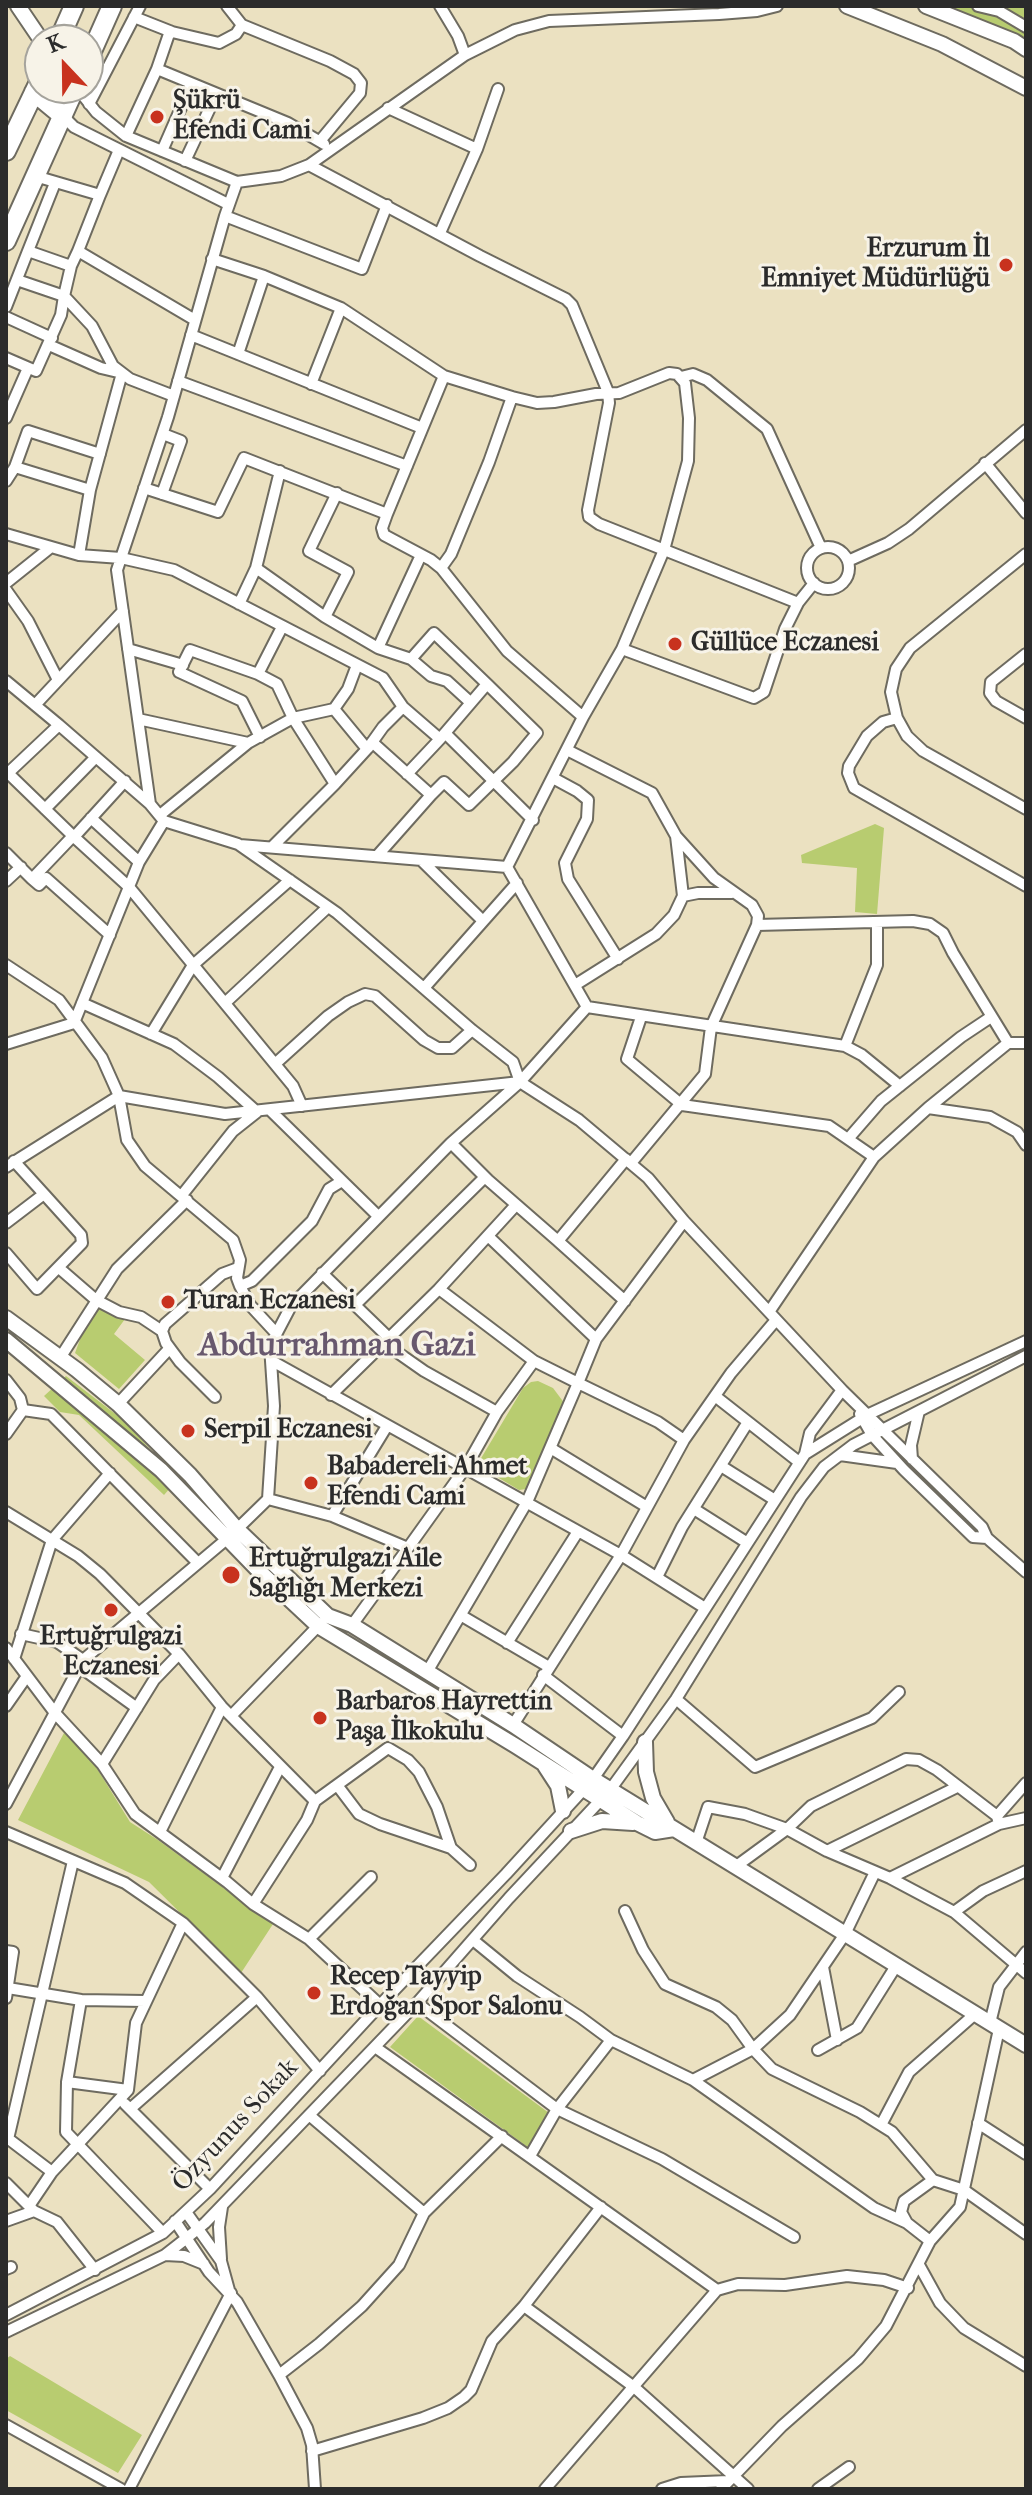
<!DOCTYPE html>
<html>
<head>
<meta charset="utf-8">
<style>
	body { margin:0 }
	#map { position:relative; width:1032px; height:2495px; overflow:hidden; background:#ebe1c1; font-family:"IM FELL French Canon",serif }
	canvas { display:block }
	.frame { position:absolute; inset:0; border:8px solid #2b2b2b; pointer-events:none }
	.north { position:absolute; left:24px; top:24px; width:80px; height:80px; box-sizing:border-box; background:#f7f3e8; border:2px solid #a5a39c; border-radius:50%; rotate:338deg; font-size:22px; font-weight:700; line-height:32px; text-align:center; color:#2b2b2b }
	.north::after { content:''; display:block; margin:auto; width:28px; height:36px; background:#c8321e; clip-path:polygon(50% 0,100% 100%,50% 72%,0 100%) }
</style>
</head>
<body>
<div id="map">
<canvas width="1032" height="2495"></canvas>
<div class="frame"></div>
<div class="north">K</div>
</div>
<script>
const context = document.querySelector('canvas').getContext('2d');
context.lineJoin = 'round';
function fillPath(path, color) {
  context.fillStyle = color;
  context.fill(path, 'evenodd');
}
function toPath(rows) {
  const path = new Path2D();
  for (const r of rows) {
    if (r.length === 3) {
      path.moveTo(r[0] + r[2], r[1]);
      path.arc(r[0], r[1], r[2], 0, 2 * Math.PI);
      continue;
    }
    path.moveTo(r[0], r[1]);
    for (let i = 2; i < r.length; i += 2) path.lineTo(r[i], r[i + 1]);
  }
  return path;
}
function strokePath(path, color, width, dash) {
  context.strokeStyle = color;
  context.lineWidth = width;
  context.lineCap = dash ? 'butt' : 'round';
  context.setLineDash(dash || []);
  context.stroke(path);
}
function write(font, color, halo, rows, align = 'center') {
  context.font = font + ' "IM FELL French Canon",serif';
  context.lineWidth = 6;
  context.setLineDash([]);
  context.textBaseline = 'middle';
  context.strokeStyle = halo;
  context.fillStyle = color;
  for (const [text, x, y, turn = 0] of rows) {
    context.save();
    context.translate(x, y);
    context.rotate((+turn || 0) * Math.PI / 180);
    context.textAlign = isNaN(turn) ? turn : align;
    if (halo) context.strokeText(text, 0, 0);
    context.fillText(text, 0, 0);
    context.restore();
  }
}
const green = toPath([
	[946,6,1026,6,1026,39],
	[875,824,884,828,877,914,855,912,857,868,802,863,801,855],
	[99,1306,125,1319,114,1334,145,1360,119,1389,75,1353,82,1334],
	[66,1376,122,1419,178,1479,164,1495,79,1415,60,1412,44,1396],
	[538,1381,553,1388,565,1404,526,1489,519,1490,477,1465,523,1388,531,1382],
	[64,1733,90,1757,130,1822,158,1840,273,1924,241,1973,149,1882,18,1820],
	[418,2016,549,2113,529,2148,390,2047],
	[10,2356,142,2435,118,2473,6,2410,6,2359]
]);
const street = toPath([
	[440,6,458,36,465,55],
	[978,6,999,11,1026,27],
	[134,17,172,32,219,43,236,34,242,25,227,6],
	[242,25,330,61,354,74,361,83,360,93,320,141],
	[157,69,288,123,324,144],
	[77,88,96,112,126,136,237,182,281,176,309,165,480,256,566,299,572,305,608,392,609,403,588,510,589,517,599,524,798,603],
	[89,104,140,6],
	[388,108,477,149],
	[63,116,74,127,228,204],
	[126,136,157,69,170,31],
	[162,151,191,85],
	[185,161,216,95],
	[309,165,465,55,515,30,549,21,719,14,757,11,777,6],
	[35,176,100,195,119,150],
	[55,183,28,251,71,266],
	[225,216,362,269,387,205],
	[440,233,477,149,498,89],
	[78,251,100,195],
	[212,259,264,276,341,308,444,376,512,397,537,403,554,402,596,394,619,393,669,373,677,374,685,383,689,418,688,461,664,550,622,649,583,717,507,867],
	[6,307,28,251],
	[6,317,52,338],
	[191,335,422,428],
	[49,345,101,368,122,373,90,490,79,555],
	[238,354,264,276],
	[6,358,36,371,61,315,64,296,17,280],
	[444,376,387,514,382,528,384,535,431,560,441,568,507,651,583,717],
	[681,377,693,374,707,380,767,429,821,548],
	[178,381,407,466],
	[311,384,341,308],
	[174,396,130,379,113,366,92,326,64,296,71,266,78,251,195,320],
	[6,418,28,368],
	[985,463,1026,513],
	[15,467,90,490],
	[6,481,15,467,28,431,100,454],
	[144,488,218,512,244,458,387,514],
	[162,494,181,441,163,434],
	[6,534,79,555,121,558,174,570,383,678,403,707,440,739,445,733,533,820],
	[828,568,21],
	[1026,554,910,648,896,669,891,692,897,718,907,736,923,751,1026,809],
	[848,561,888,543,909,529,1026,430],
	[256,568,325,617,348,572,309,551,337,493],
	[441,568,451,554,489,462,512,397],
	[6,583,51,547],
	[6,590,28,621,58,680],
	[239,604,256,568,280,471],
	[325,617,378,648,411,659],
	[378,648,421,555],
	[128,649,183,665],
	[622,649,754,698,764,692,785,629,798,603,814,583],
	[1026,654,991,682,990,693,996,701,1026,718],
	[258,674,190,650,179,672,242,701,260,737],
	[6,681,59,725,6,775],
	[35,705,123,611],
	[334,709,348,689,357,665],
	[897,718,883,722,867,736,849,766,848,773,854,788,1026,886],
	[138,719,248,743,293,718,277,684,258,674,282,627],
	[59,725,150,804],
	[445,733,487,684,434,633,411,659,431,676,447,681,470,702],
	[372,742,431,795,377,856],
	[368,748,383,727,403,707],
	[567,750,652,793,676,836,683,896,674,915,656,934,575,985],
	[8,773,73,836],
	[407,774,440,739],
	[553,778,577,791,588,800,587,819,565,863,568,879,618,959],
	[431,795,444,782,469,805,513,762,537,733,487,684],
	[45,809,96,757],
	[160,815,248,743],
	[91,818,139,862],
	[676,836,714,878,752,905,758,916,757,925],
	[74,837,125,781],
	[240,845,507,867,587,1007,845,1046,862,1055,900,1086],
	[272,847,335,784,293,718,334,709,367,749,335,784],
	[6,853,32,879,73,836,129,887,293,1086,302,1106],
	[421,860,483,921],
	[32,879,39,885,46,878,110,935],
	[6,881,21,867],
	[683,896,698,893,732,893],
	[6,965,59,1000,102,1058,119,1096,127,1140,145,1166,233,1240,240,1260,237,1278,240,1286,250,1305,275,1332],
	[424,988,517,883],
	[82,1003,174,1044,218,1077,257,1112,233,1131,182,1195],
	[225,1003,328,907],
	[641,1017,627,1059,682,1105,829,1126,874,1157],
	[151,1034,193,965,290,880],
	[1008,1043,1026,1043],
	[6,1044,74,1023,139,862,164,821,150,804,117,570,168,417,225,216,237,182],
	[845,1046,877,965,877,922],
	[275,1064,328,1016,348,1002,365,994,375,996,424,1040,438,1048,452,1048,472,1030],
	[520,1082,587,1007],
	[928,1108,990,1117,1017,1132,1026,1145],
	[270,1110,378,1216],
	[848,1139,881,1101,961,1037,991,1017],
	[451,1143,488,1180,558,1241],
	[631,1163,705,1074,711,1027,757,925,913,921,930,924,943,933,953,953,1008,1043,928,1108,874,1157,769,1312],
	[6,1167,119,1096,225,1114,520,1082,579,1120,648,1178,684,1221,842,1390,810,1433,805,1454],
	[516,1205,439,1289,534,1361,578,1383,596,1339,684,1221],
	[6,1223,44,1194,14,1161],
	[488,1236,596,1339],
	[6,1253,37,1289,82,1243,81,1235,44,1194],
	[59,1268,96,1300,119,1312,141,1317,162,1331],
	[322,1273,389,1338],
	[240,1286,252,1281,312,1221,329,1189,342,1181],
	[625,1301,558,1241,626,1159],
	[356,1304,485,1177],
	[384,1343,424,1371,497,1412],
	[60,1358,117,1269,187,1200],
	[272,1361,621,1555,705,1608],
	[6,1380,20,1398,23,1410,51,1414,198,1563],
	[842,1390,982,1527,987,1538,1026,1572],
	[331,1395,439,1289],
	[715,1396,799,1462],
	[215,1397,180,1362,166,1343,162,1331,165,1324,222,1274,238,1268],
	[118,1404,169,1349],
	[860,1414,872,1435,904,1470,973,1537,987,1538],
	[6,1434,23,1410],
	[552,1449,647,1507],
	[840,1455,897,1463],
	[912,1459,911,1445,919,1411],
	[721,1466,775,1500],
	[268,1499,332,1516,408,1548,466,1467,497,1412,534,1361],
	[694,1509,746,1542],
	[6,1512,78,1556,100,1574,179,1654,222,1707,315,1801],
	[332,1516,387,1426],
	[657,1577,682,1527,748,1422],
	[462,1616,549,1667],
	[352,1625,408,1548],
	[21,1634,57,1642,83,1660],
	[507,1643,577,1533],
	[6,1648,55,1713,102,1764,135,1814,227,1882,253,1904,309,1939,380,2005],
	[14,1659,52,1540,110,1473],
	[80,1667,137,1708],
	[427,1672,527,1502,578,1383,658,1422,684,1440],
	[543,1675,623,1736],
	[676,1699,755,1767,872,1718,899,1692],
	[6,1706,27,1676],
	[231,1716,321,1623],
	[513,1725,621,1555,684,1440,731,1373,776,1320],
	[102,1764,154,1680,179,1654],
	[337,1785,359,1814,380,1824,451,1848],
	[6,1804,83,1660,228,1538,268,1499,274,1406,270,1346,291,1306,451,1143,520,1082,513,1062,472,1030,337,913,238,844,164,821],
	[997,1816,1026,1783],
	[6,1832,125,1883,183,1923,257,1997,320,2071],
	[160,1832,222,1707],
	[696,1843,708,1807,745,1814,787,1829,827,1851,890,1878,954,1912,1026,1973],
	[827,1851,957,1787],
	[735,1867,787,1829,811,1806,906,1759,919,1760,937,1770,997,1816,999,1824],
	[222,1878,280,1767],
	[890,1878,999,1824,1026,1818],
	[253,1904,307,1820,315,1801,388,1748,408,1760,419,1772,437,1807,451,1848,470,1865],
	[625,1911,643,1950,665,1984,716,2007,732,2020,753,2049,772,2069,860,2112,892,2132,933,2180,904,2201,901,2212,907,2223,930,2241],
	[954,1912,983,1891,1026,1871],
	[309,1939,371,1877],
	[473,1940,517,1976,580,2017,611,2040,693,2080,874,2208,907,2223],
	[6,1951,13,1952,6,1998],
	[823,1967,837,2040],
	[8,1988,81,2000,145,2001],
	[81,2000,67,2082,66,2132,163,2233],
	[417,2003,557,2109,530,2156],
	[990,2023,999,1987,1026,1952],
	[611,2040,557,2109,662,2159,794,2237],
	[375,2047,717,2290],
	[818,2050,857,2028,896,1966],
	[693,2080,753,2049,790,2015,845,1934,875,1872],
	[67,2082,128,2090],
	[125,2104,210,2189],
	[130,2109,257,1997],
	[309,2115,424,2213],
	[978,2123,1026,2154],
	[881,2125,909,2072,975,2014],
	[6,2137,52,2172,29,2206],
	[8,2139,73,1861],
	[52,2172,128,2090,136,2023,183,1923],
	[933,2180,964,2190,1026,2234],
	[6,2183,34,2211,57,2222,95,2270],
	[186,2212,221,2261,229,2290],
	[6,2221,34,2211],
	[175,2221,209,2272,237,2302,279,2375,307,2428,312,2445,315,2489],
	[165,2255,184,2256,204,2264],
	[221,2259,219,2227,222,2207],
	[919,2265,940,2303,964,2328,1026,2366],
	[6,2269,11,2267],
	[524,2306,634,2387,748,2489],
	[6,2315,163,2233,210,2189,380,2005,506,1874,593,1779,623,1736,805,1454,869,1414,1026,1341],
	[6,2332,165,2255,188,2237,205,2223,417,2003,509,1898,610,1790,676,1699,801,1497,824,1467,853,1445,1026,1356],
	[279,2375,319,2344,362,2306,399,2265,424,2213,502,2136],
	[6,2425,121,2489],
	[312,2451,423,2418,448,2408,464,2397,471,2390,492,2341,524,2306,601,2207],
	[129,2489,231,2293],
	[545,2489,717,2290,738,2284,785,2285,847,2276,884,2280,908,2288],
	[662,2489,681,2483,728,2481],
	[721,2489,782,2426,858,2359,886,2326,930,2241,960,2207,999,2029],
	[818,2489,849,2467]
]);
const secondary = toPath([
	[18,6,41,40],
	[847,6,942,44,1026,88],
	[926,6,1014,41,1026,49],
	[6,1318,77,1370,118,1404,190,1475,237,1529,328,1616,352,1625,513,1725,593,1779,1026,2045],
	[6,1340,161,1470,256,1568,318,1626,516,1746,637,1823,655,1832,674,1829],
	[645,1742,646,1772,653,1798,667,1822],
	[545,1766,558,1786,563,1811],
	[571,1831,602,1821,633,1823]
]);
const highway = toPath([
	[59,40,74,6],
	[88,60,112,6],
	[34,92,63,116],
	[6,151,40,80],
	[6,241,75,88]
]);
const markers = [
	[157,117,8,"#c8321e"],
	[1006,265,8,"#c8321e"],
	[675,644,8,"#c8321e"],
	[168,1302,8,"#c8321e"],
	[188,1431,8,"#c8321e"],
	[311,1483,8,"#c8321e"],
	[231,1575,10,"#c8321e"],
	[111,1610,8,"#c8321e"],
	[320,1718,8,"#c8321e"],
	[314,1993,8,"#c8321e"]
];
const poiNames = [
	["Şükrü",173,102],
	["Efendi Cami",173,132],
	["Erzurum İl",990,250,"right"],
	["Emniyet Müdürlüğü",990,280,"right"],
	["Güllüce Eczanesi",691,644],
	["Turan Eczanesi",184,1302],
	["Serpil Eczanesi",204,1431],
	["Babadereli Ahmet",327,1468],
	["Efendi Cami",327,1498],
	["Ertuğrulgazi Aile",249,1560],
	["Sağlığı Merkezi",249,1590],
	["Ertuğrulgazi",111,1638,"center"],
	["Eczanesi",111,1668,"center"],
	["Barbaros Hayrettin",336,1703],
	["Paşa İlkokulu",336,1733],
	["Recep Tayyip",330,1978],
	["Erdoğan Spor Salonu",330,2008]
];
const streetNames = [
	["Özyunus Sokak",236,2126,-47]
];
const districtNames = [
	["Abdurrahman Gazi",337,1347]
];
fillPath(green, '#b8cc70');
strokePath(street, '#6e6b60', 14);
strokePath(secondary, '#6e6b60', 18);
strokePath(highway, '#6e6b60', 22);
strokePath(street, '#fff', 10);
strokePath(secondary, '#fff', 14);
strokePath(highway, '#fff', 18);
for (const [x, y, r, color] of markers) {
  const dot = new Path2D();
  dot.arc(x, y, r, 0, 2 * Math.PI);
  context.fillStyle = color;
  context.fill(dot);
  strokePath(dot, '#f7f3e8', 3);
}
write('bold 26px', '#2b2b2b', '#f7f3e8', poiNames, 'left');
write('26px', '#2b2b2b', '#f7f3e8', streetNames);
write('bold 34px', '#68586e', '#f7f3e8', districtNames);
</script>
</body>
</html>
